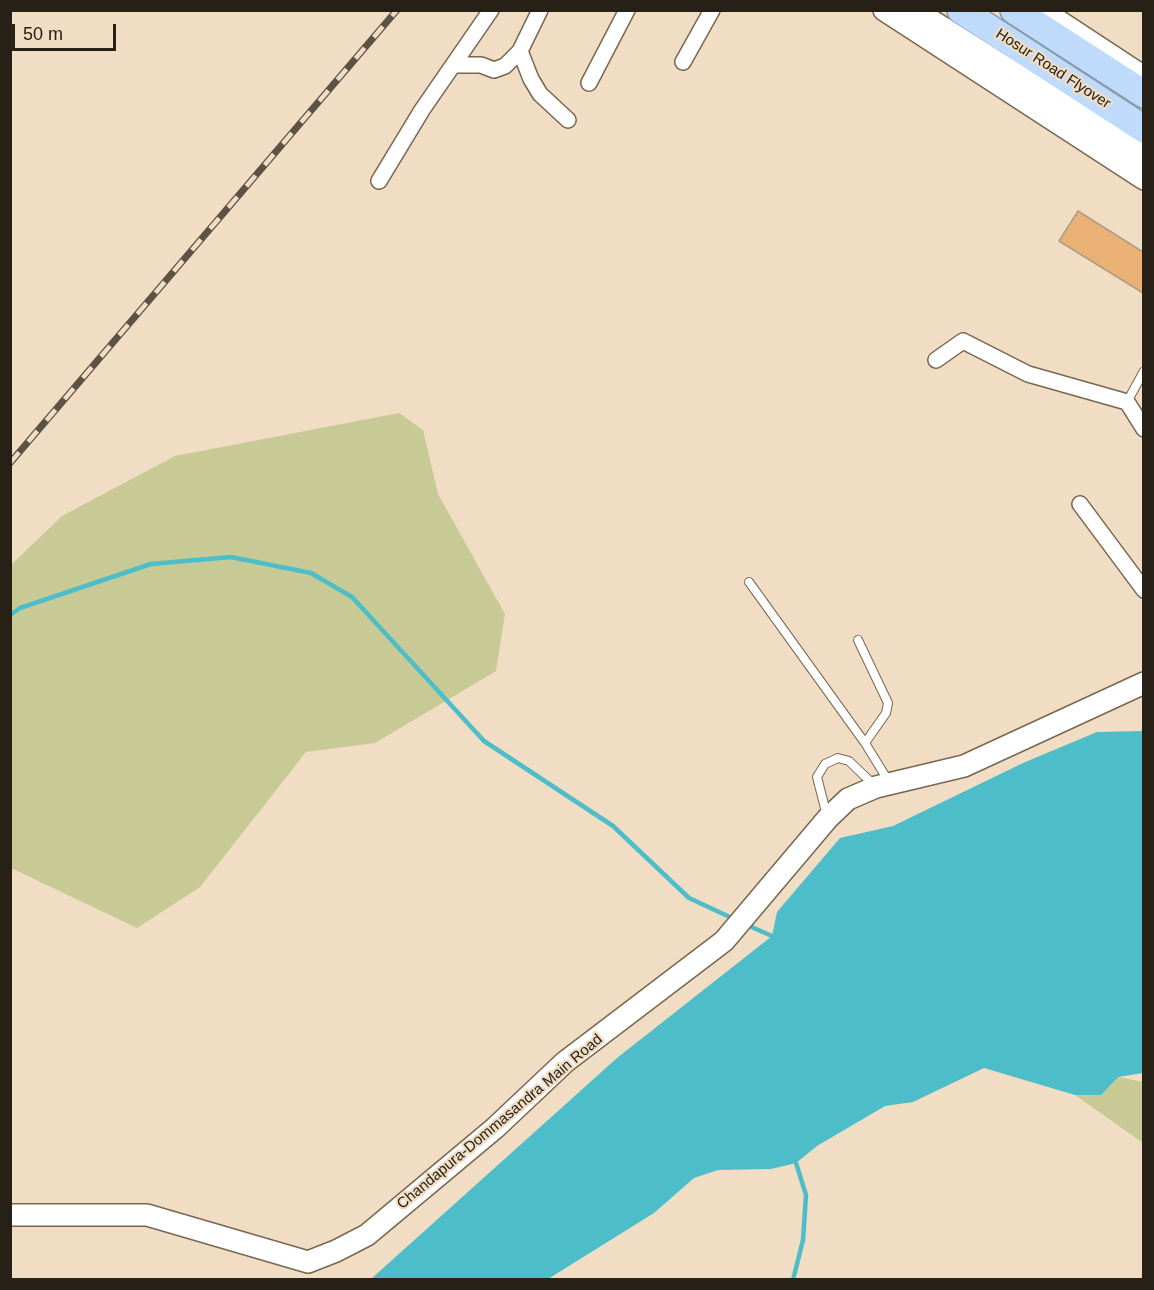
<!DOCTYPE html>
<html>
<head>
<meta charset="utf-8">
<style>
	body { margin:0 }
	#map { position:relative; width:1154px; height:1290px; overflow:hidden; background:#f0ddc4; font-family:Arial,sans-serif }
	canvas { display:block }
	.frame { position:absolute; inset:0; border:12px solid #272016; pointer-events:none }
	.scale { position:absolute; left:12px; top:24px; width:104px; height:27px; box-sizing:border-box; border:3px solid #272016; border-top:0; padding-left:8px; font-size:18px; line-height:21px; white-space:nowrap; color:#272016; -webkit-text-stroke:4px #f0ddc4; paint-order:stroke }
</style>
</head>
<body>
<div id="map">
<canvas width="1154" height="1290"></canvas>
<div class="frame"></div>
<div class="scale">50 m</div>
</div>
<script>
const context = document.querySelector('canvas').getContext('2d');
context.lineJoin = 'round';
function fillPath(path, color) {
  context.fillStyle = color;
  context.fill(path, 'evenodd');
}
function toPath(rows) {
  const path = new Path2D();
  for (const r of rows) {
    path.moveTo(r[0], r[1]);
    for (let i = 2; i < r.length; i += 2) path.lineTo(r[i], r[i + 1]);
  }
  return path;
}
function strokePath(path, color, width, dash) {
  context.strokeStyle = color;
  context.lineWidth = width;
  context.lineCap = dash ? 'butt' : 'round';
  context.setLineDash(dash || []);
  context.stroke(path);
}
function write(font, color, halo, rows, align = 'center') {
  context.font = font + ' Arial,sans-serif';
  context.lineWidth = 4.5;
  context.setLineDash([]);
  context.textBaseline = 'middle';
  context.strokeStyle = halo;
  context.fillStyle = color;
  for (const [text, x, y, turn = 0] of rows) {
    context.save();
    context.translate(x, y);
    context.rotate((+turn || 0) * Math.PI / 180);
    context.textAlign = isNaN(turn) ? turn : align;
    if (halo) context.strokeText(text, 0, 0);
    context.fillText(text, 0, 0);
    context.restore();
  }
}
const green = toPath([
	[399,413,423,430,438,494,505,614,496,671,375,743,306,752,200,887,137,928,11,868,11,565,62,516,175,456],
	[1118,1077,1143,1082,1143,1143,1075,1095]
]);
const water = toPath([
	[1143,731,1143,1073,1118,1077,1101,1095,1075,1095,984,1068,913,1102,885,1106,817,1146,796,1163,771,1169,718,1170,694,1178,654,1213,548,1279,371,1279,617,1058,772,936,777,912,840,838,893,826,1023,763,1097,732]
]);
const stream = toPath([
	[10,615,20,608,151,564,231,557,311,573,352,597,484,741,613,826,689,898,734,919],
	[747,925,772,936],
	[793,1280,803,1240,806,1195,796,1163]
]);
const building = toPath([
	[1078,211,1143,252,1143,293,1059,241,1078,211]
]);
const lane = toPath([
	[1127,402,1144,371],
	[749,582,865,743,889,782],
	[858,640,888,703,886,713,865,743],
	[827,816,817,777,825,764,838,758,849,761,875,786]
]);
const street = toPath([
	[520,51,531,79,540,94,568,120],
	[683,62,712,10],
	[455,65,481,65,494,70,505,66,520,51,540,10],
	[589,83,627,10],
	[379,181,422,110,491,10],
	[936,360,963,341,1028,374,1127,402,1144,429],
	[1080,504,1144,590]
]);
const secondary = toPath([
	[884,10,1144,179],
	[915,10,1144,155],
	[1042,10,1144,77],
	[10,1215,147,1215,308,1262,336,1251,367,1235,495,1128,565,1062,724,941,828,818,848,799,876,787,964,766,1144,683]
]);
const highway = toPath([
	[961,10,1144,129],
	[1014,10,1144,94]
]);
const rail = toPath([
	[10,463,397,10]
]);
const streetNames = [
	["Hosur Road Flyover",1053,69,33],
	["Chandapura-Dommasandra Main Road",500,1122,-40]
];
fillPath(green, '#c7ca94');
fillPath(water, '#4dbdc9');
strokePath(stream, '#4dbdc9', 4.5);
fillPath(building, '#e9b274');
strokePath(building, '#b09b85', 1.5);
strokePath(lane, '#776750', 10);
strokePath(street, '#776750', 18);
strokePath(secondary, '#776750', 24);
strokePath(highway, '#899aac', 30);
strokePath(lane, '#fff', 8);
strokePath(street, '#fff', 15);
strokePath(secondary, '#fff', 21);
strokePath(highway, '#bedbfc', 27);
strokePath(rail, '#5d5345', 7);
strokePath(rail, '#f0ddc4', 4.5, [14]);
write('15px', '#272016', '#f0ddc4', streetNames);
</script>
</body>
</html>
